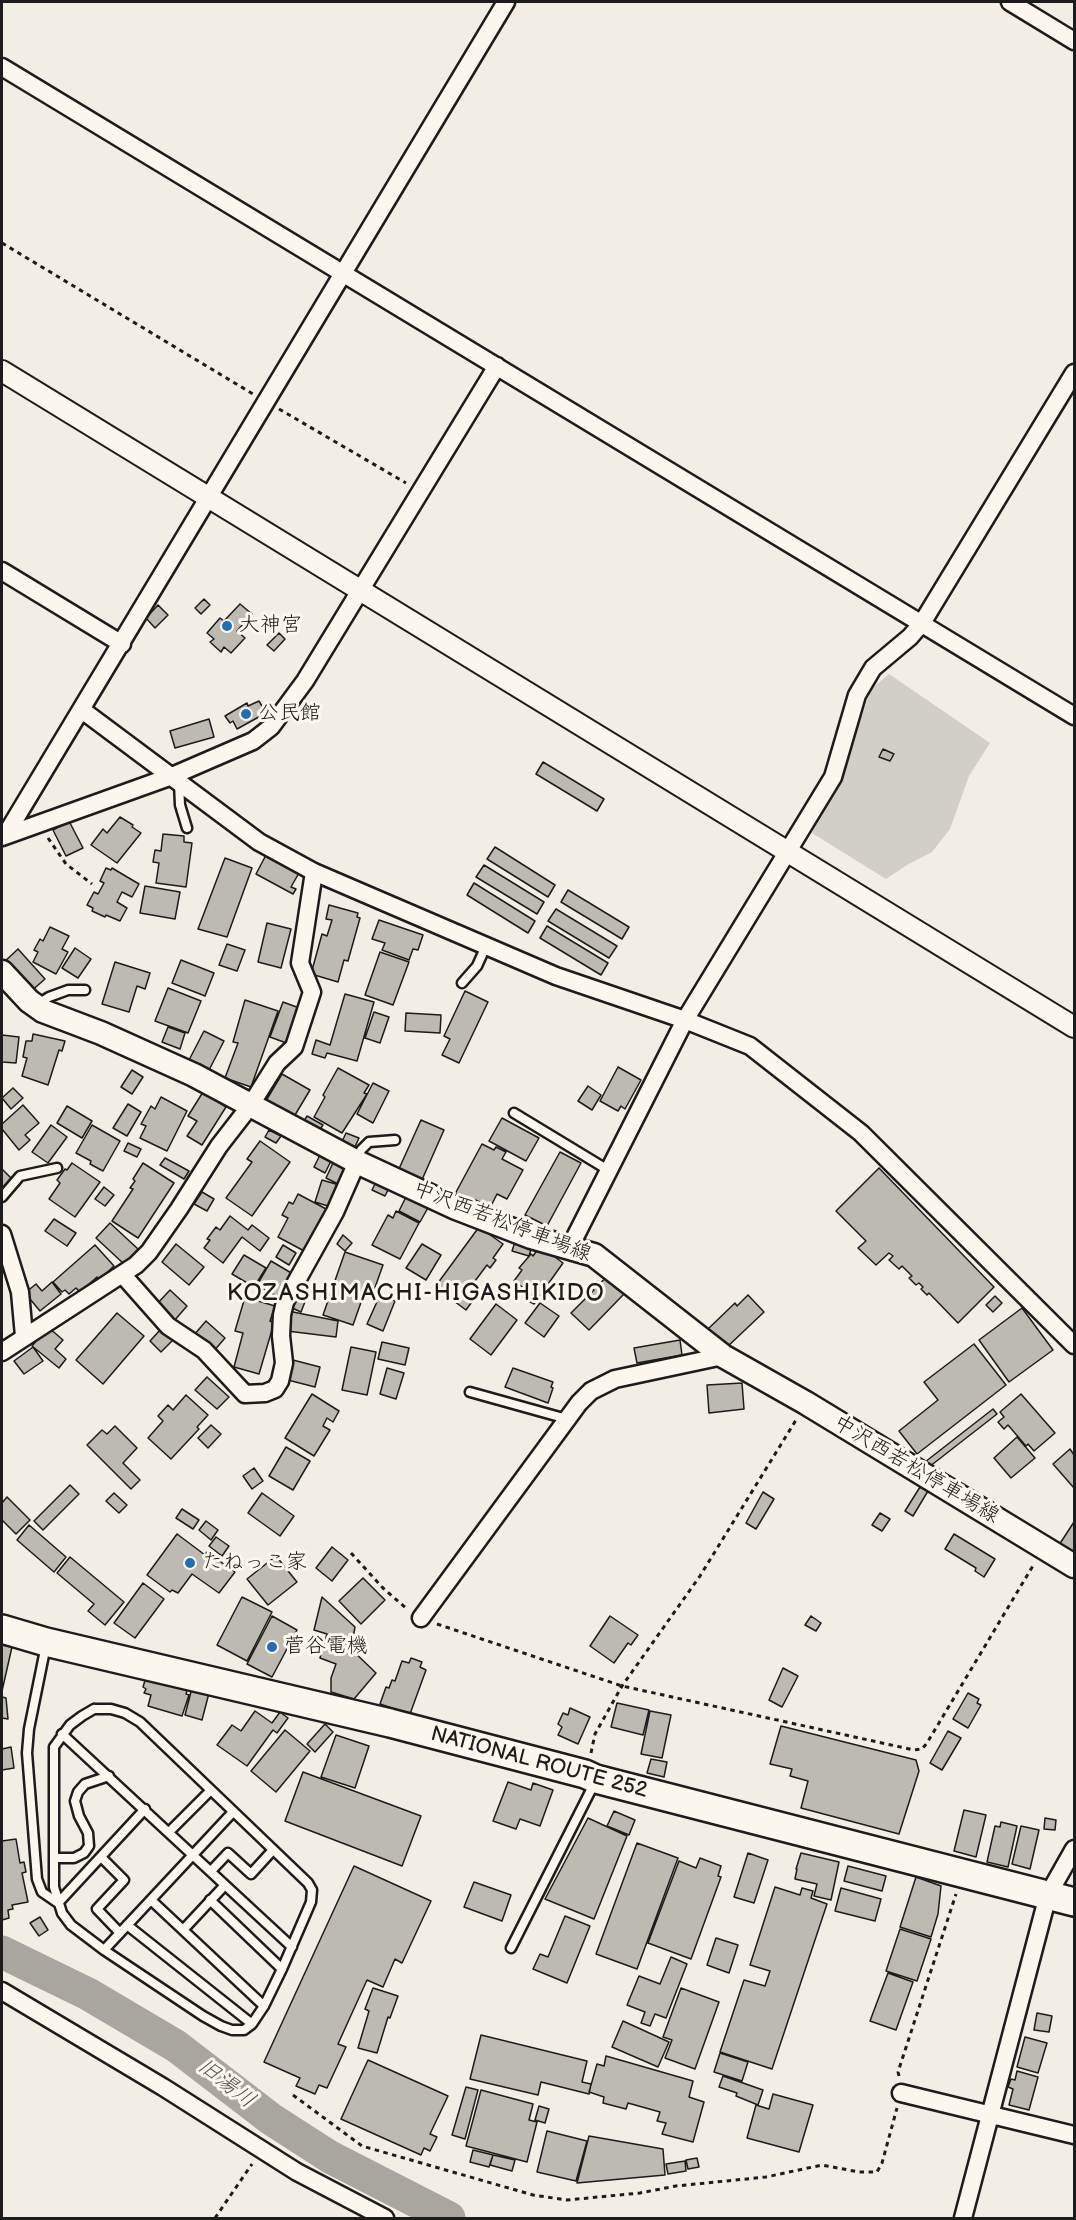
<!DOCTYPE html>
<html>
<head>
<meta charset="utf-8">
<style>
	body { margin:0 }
	#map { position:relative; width:1076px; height:2220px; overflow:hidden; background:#f2eee4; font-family:"Balsamiq Sans",sans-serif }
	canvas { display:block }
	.frame { position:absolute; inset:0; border:3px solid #1c1c1c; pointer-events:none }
</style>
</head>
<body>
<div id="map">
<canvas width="1076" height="2220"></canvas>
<div class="frame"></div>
</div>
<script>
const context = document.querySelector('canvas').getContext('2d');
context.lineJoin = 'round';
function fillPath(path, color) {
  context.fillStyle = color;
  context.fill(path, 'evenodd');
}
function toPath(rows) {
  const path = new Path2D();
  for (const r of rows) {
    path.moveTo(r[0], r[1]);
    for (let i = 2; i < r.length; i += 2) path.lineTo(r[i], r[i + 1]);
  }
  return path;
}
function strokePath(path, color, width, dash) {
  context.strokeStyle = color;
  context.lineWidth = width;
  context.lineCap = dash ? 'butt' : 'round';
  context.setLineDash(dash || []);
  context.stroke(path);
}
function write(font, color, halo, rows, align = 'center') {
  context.font = font + ' "Balsamiq Sans","Klee One",sans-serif';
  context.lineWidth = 6;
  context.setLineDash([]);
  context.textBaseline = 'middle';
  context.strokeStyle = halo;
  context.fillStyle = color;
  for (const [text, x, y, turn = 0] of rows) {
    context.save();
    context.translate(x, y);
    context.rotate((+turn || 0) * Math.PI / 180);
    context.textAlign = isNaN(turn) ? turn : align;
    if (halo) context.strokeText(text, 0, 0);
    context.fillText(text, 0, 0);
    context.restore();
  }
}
const green = toPath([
	[889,674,990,743,969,776,950,829,932,852,907,865,886,879,812,833,842,774,871,689]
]);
const river = toPath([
	[2,1952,88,1994,176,2046,271,2119,330,2157,449,2218]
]);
const building = toPath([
	[204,599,210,605,201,614,195,608,204,599],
	[240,604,252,614,237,631,245,638,231,653,224,647,221,652,210,642,214,639,207,633,220,618,224,621,240,604],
	[158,605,168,615,155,628,146,618,158,605],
	[279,633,285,639,274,651,267,645,279,633],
	[259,701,266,713,237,729,233,721,230,723,225,716,247,703,248,706,259,701],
	[209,719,214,737,175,748,170,731,209,719],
	[883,749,894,754,890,761,879,757,883,749],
	[543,762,604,799,597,811,536,774,543,762],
	[120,817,133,825,132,827,141,833,117,863,91,845,103,829,107,833,120,817],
	[69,821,83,848,66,856,53,830,69,821],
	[163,834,184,836,184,842,192,843,186,887,156,883,159,863,153,862,155,850,161,851,163,834],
	[495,847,555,885,548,897,487,859,495,847],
	[266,855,299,873,291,887,296,889,293,894,256,874,266,855],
	[225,858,252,868,227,937,198,929,225,858],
	[484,865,544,902,537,914,476,877,484,865],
	[106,868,111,870,112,868,139,884,132,897,122,892,117,902,127,908,120,921,106,915,105,917,92,911,93,908,87,905,94,892,98,894,104,883,100,881,106,868],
	[474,883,535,921,528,933,467,895,474,883],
	[145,886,180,892,175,919,140,913,145,886],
	[568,890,629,927,622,939,561,902,568,890],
	[329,905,358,913,357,917,360,918,348,961,344,960,338,982,311,974,322,934,327,936,332,920,326,919,329,905],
	[556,909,617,946,609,958,548,921,556,909],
	[379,920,423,935,418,950,413,949,409,960,382,950,385,943,372,939,379,920],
	[267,923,291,929,281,968,258,962,267,923],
	[547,926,608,963,601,975,540,938,547,926],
	[50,927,69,936,62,949,68,952,56,974,33,962,38,952,34,950,40,939,43,941,50,927],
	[227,944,245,950,237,971,219,965,227,944],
	[75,948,91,959,78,978,62,968,75,948],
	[18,949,45,979,29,993,2,964,18,949],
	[380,952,409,962,393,1005,365,995,380,952],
	[181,960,214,973,205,996,172,983,181,960],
	[115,962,150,973,145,989,137,986,129,1012,102,1004,115,962],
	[168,988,201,1001,188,1033,155,1021,168,988],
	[465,991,488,1002,459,1063,442,1055,450,1039,444,1036,465,991],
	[345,994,374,1002,357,1061,327,1053,325,1058,312,1054,316,1040,330,1045,345,994],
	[245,1000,278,1011,251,1087,225,1078,238,1043,233,1042,245,1000],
	[283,1002,302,1009,289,1044,270,1037,283,1002],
	[374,1012,389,1017,380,1043,365,1038,374,1012],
	[406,1013,441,1015,440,1033,405,1031,406,1013],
	[168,1027,185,1033,180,1049,162,1042,168,1027],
	[204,1031,224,1041,208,1072,188,1062,204,1031],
	[33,1034,65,1041,62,1051,59,1050,48,1085,22,1076,27,1058,23,1057,26,1041,32,1041,33,1034],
	[2,1035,19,1037,16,1063,2,1062,2,1035],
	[618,1067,641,1080,625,1109,621,1106,618,1111,600,1101,618,1067],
	[338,1068,369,1085,364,1093,367,1094,342,1133,314,1117,325,1097,323,1095,338,1068],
	[132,1070,143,1077,132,1094,121,1087,132,1070],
	[282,1074,310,1090,292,1120,264,1104,282,1074],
	[373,1083,389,1091,373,1123,357,1114,373,1083],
	[588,1086,601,1095,592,1110,578,1101,588,1086],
	[13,1088,23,1098,11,1109,2,1098,13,1088],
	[203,1092,226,1107,202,1145,187,1136,197,1121,188,1116,203,1092],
	[161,1097,187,1111,167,1151,140,1138,146,1126,141,1124,151,1106,155,1109,161,1097],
	[128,1104,141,1112,127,1136,113,1128,128,1104],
	[23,1105,39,1123,25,1135,30,1140,19,1150,2,1129,2,1124,23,1105],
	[67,1106,92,1121,82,1138,57,1123,67,1106],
	[307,1116,323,1125,316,1135,301,1126,307,1116],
	[502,1118,539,1138,526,1161,489,1141,502,1118],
	[421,1120,444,1130,421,1182,398,1171,421,1120],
	[51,1125,67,1137,48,1163,32,1152,51,1125],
	[92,1125,120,1141,103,1171,90,1164,91,1161,76,1153,92,1125],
	[269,1130,281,1136,276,1143,265,1137,269,1130],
	[346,1133,359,1138,353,1151,340,1146,346,1133],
	[260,1141,290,1162,252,1216,226,1198,252,1162,247,1159,260,1141],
	[128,1143,141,1149,137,1157,124,1151,128,1143],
	[482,1144,494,1150,496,1147,506,1152,502,1159,523,1170,507,1199,497,1194,490,1208,472,1198,470,1201,455,1194,482,1144],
	[560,1152,581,1163,547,1226,525,1215,560,1152],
	[320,1155,331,1161,325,1173,314,1167,320,1155],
	[165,1158,189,1171,184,1179,160,1165,165,1158],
	[72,1163,100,1182,75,1217,49,1199,60,1183,57,1180,65,1169,67,1170,72,1163],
	[143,1163,174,1183,138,1238,112,1221,133,1189,130,1188,135,1181,133,1179,143,1163],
	[333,1163,346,1169,338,1184,326,1178,333,1163],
	[879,1168,994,1287,958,1323,929,1293,927,1295,921,1289,923,1287,919,1283,916,1285,909,1278,912,1276,902,1266,899,1269,889,1260,893,1256,889,1253,876,1265,858,1248,866,1241,836,1211,879,1168],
	[2,1169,11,1178,2,1189,2,1169],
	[322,1180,339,1185,331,1207,315,1202,322,1180],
	[377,1180,390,1186,385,1196,372,1190,377,1180],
	[104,1187,114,1195,105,1206,95,1199,104,1187],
	[202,1192,214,1199,207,1211,194,1204,202,1192],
	[298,1194,328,1210,306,1252,278,1237,288,1218,282,1215,289,1202,293,1204,298,1194],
	[407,1195,429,1206,420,1222,399,1211,407,1195],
	[396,1211,419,1223,400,1259,372,1245,388,1215,393,1218,396,1211],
	[230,1216,248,1230,252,1225,269,1238,260,1251,242,1237,223,1263,204,1248,210,1240,207,1239,216,1227,220,1230,230,1216],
	[54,1219,76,1233,67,1246,45,1231,54,1219],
	[110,1223,138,1249,124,1264,96,1238,110,1223],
	[479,1227,503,1244,493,1258,496,1260,490,1268,487,1265,466,1293,474,1299,466,1310,435,1287,479,1227],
	[343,1235,352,1243,345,1251,337,1244,343,1235],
	[516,1239,533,1243,529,1256,512,1251,516,1239],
	[176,1244,204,1267,189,1285,162,1262,176,1244],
	[422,1244,441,1255,426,1280,406,1268,422,1244],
	[95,1245,114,1266,99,1280,97,1277,80,1292,76,1288,69,1294,65,1290,62,1292,53,1282,95,1245],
	[283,1245,296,1253,289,1265,276,1257,283,1245],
	[540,1246,563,1263,534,1304,527,1300,532,1294,514,1281,522,1270,519,1268,531,1254,533,1256,540,1246],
	[345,1252,383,1265,373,1293,365,1291,353,1325,323,1315,345,1252],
	[244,1255,266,1268,254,1287,232,1274,244,1255],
	[271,1261,293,1274,279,1298,257,1285,271,1261],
	[607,1277,624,1294,589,1330,571,1313,594,1290,591,1288,598,1281,600,1283,607,1277],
	[52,1282,61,1294,40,1311,25,1293,36,1284,42,1291,52,1282],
	[170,1290,187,1306,174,1321,156,1305,170,1290],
	[299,1291,308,1294,301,1312,292,1308,299,1291],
	[380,1295,395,1301,383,1331,367,1324,380,1295],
	[748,1295,764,1312,726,1348,708,1329,735,1303,737,1306,748,1295],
	[995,1296,1002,1303,993,1312,986,1305,995,1296],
	[245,1297,275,1306,270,1321,274,1323,259,1374,234,1367,243,1333,235,1331,245,1297],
	[540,1303,559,1316,544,1337,525,1323,540,1303],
	[496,1304,517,1320,491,1355,470,1339,496,1304],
	[1022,1308,1053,1350,1009,1382,979,1340,1022,1308],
	[288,1311,338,1321,336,1337,287,1331,288,1311],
	[117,1313,144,1336,103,1384,76,1360,117,1313],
	[206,1321,225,1338,213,1352,194,1335,206,1321],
	[48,1327,63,1340,55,1349,66,1359,59,1368,32,1346,48,1327],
	[161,1329,173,1340,161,1352,150,1341,161,1329],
	[680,1340,682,1355,637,1363,634,1348,680,1340],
	[382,1342,409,1348,405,1365,378,1359,382,1342],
	[974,1344,1006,1385,917,1454,899,1431,938,1400,924,1382,974,1344],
	[33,1347,43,1361,24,1374,14,1361,33,1347],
	[351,1347,376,1352,367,1395,342,1390,351,1347],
	[289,1359,320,1367,315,1387,284,1379,289,1359],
	[387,1368,404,1373,396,1399,380,1394,387,1368],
	[513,1368,553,1382,551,1387,553,1388,548,1403,505,1387,513,1368],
	[207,1377,229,1397,217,1409,195,1390,207,1377],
	[742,1383,744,1409,709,1413,707,1385,742,1383],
	[312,1394,339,1411,333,1422,327,1418,323,1426,330,1430,314,1456,285,1438,312,1394],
	[1021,1394,1055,1433,1034,1451,1028,1444,1026,1446,1008,1425,1004,1429,998,1422,1004,1417,1000,1412,1021,1394],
	[186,1395,208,1415,197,1427,199,1429,171,1459,148,1438,163,1421,158,1416,168,1405,173,1410,186,1395],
	[993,1409,997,1414,929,1467,925,1462,993,1409],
	[211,1425,221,1434,208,1448,198,1438,211,1425],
	[115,1426,137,1448,123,1463,140,1480,131,1489,87,1445,102,1430,107,1434,115,1426],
	[1017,1437,1035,1458,1011,1478,994,1458,1017,1437],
	[286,1447,310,1461,293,1490,269,1476,286,1447],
	[1070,1449,1074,1455,1074,1488,1053,1464,1070,1449],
	[254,1468,263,1481,252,1489,243,1476,254,1468],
	[70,1485,79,1494,43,1530,34,1521,70,1485],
	[920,1487,928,1491,913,1516,905,1511,920,1487],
	[763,1492,774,1499,756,1529,746,1523,763,1492],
	[114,1493,127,1505,119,1513,106,1501,114,1493],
	[262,1493,294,1516,280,1536,248,1513,262,1493],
	[7,1497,30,1520,16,1534,2,1520,2,1503,7,1497],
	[182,1509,199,1520,193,1529,176,1518,182,1509],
	[880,1513,890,1519,882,1531,872,1525,880,1513],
	[206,1521,218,1530,211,1540,199,1530,206,1521],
	[1074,1522,1074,1555,1059,1545,1074,1522],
	[29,1525,66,1557,54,1572,17,1540,29,1525],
	[177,1534,205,1555,207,1552,235,1572,219,1593,192,1574,178,1593,172,1590,170,1592,147,1575,177,1534],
	[954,1534,995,1559,984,1577,975,1571,976,1568,945,1549,954,1534],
	[216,1537,229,1546,222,1556,209,1546,216,1537],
	[332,1547,348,1560,332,1581,316,1568,332,1547],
	[276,1556,297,1582,268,1605,247,1579,276,1556],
	[70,1557,124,1602,105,1625,88,1611,94,1604,57,1573,70,1557],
	[363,1578,385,1600,361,1624,339,1601,363,1578],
	[143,1583,164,1599,135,1638,114,1623,143,1583],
	[242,1597,272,1612,247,1661,217,1645,242,1597],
	[322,1597,355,1627,351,1649,376,1673,354,1699,331,1692,331,1678,336,1664,320,1658,327,1634,314,1630,322,1597],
	[272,1616,297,1630,272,1677,247,1664,272,1616],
	[610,1616,638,1635,631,1645,628,1643,614,1663,590,1646,610,1616],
	[811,1616,821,1623,816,1631,805,1625,811,1616],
	[2,1645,12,1647,2,1691,2,1645],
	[411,1658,422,1662,420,1667,426,1670,410,1714,380,1704,386,1687,389,1688,392,1680,395,1681,402,1661,409,1663,411,1658],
	[783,1668,798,1676,782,1707,769,1700,783,1668],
	[147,1674,188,1687,186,1694,189,1695,182,1716,148,1706,151,1695,144,1693,146,1689,143,1687,147,1674],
	[192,1688,209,1693,202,1720,185,1715,192,1688],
	[968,1693,979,1699,977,1703,981,1705,968,1728,953,1719,968,1693],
	[2,1697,6,1698,8,1719,2,1718,2,1697],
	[617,1703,649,1710,643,1735,611,1727,617,1703],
	[570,1708,590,1717,578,1744,558,1735,562,1727,558,1724,563,1713,568,1715,570,1708],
	[255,1711,272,1723,280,1712,288,1718,277,1733,273,1730,247,1766,217,1745,232,1725,241,1731,255,1711],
	[650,1711,671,1715,662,1758,641,1754,650,1711],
	[325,1724,333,1732,315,1752,307,1744,325,1724],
	[781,1726,916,1760,919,1771,899,1834,801,1808,808,1781,790,1776,792,1769,770,1764,781,1726],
	[285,1730,310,1751,276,1792,251,1771,285,1730],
	[948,1731,961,1738,942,1770,930,1763,948,1731],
	[336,1735,369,1746,355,1788,321,1777,336,1735],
	[11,1747,14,1768,2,1770,2,1749,11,1747],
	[651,1759,667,1762,664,1777,647,1773,651,1759],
	[303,1772,421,1816,402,1866,285,1821,303,1772],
	[508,1782,531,1790,533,1783,553,1790,540,1826,520,1819,516,1829,493,1821,508,1782],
	[964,1810,986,1815,976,1857,954,1851,964,1810],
	[614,1811,635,1820,629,1835,607,1826,614,1811],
	[588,1818,627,1836,594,1919,545,1899,588,1818],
	[1045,1818,1056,1820,1055,1830,1044,1829,1045,1818],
	[1001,1822,1017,1826,1008,1867,987,1862,995,1826,1000,1827,1001,1822],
	[1021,1826,1039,1830,1030,1869,1012,1864,1021,1826],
	[16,1839,20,1863,24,1862,26,1872,22,1873,28,1902,12,1905,13,1909,8,1910,9,1918,2,1920,2,1841,16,1839],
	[637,1843,678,1858,637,1969,596,1954,637,1843],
	[748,1853,768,1860,754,1903,734,1897,748,1853],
	[801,1853,839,1862,831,1900,814,1896,817,1884,795,1879,797,1869,796,1869,801,1853],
	[700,1858,721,1866,718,1876,721,1877,691,1959,648,1943,679,1861,696,1868,700,1858],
	[354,1866,431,1901,402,1963,395,1959,383,1987,367,1980,338,2044,346,2047,327,2088,319,2085,315,2094,296,2086,300,2078,264,2062,354,1866],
	[848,1866,886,1876,882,1891,844,1881,848,1866],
	[916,1877,941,1886,938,1914,931,1937,900,1927,916,1877],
	[474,1882,511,1895,502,1921,464,1907,474,1882],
	[775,1887,800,1895,802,1888,813,1891,811,1898,827,1904,772,2069,720,2052,744,1980,765,1986,770,1971,750,1965,775,1887],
	[841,1888,881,1899,875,1921,835,1911,841,1888],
	[565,1916,590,1926,567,1983,533,1969,540,1954,548,1957,565,1916],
	[40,1917,48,1930,39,1936,30,1923,40,1917],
	[900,1929,931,1939,917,1981,886,1971,900,1929],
	[716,1938,738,1945,729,1973,707,1965,716,1938],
	[671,1957,687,1964,666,2018,655,2014,650,2026,641,2023,645,2012,627,2005,639,1976,660,1984,671,1957],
	[888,1973,913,1982,896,2030,870,2021,888,1973],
	[373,1988,398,1996,390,2018,388,2017,377,2053,358,2048,369,2011,365,2009,373,1988],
	[681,1988,719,2002,695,2069,665,2058,672,2040,663,2037,681,1988],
	[1037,2013,1052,2016,1049,2032,1034,2030,1037,2013],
	[623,2021,669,2042,658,2067,612,2047,623,2021],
	[481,2035,587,2061,582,2082,591,2084,589,2094,541,2082,538,2095,470,2079,481,2035],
	[1025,2037,1047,2043,1038,2073,1017,2067,1025,2037],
	[720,2053,748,2062,742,2081,714,2072,720,2053],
	[606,2056,693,2081,689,2097,704,2102,693,2142,662,2134,666,2123,657,2121,660,2112,628,2103,626,2109,603,2103,604,2097,589,2092,597,2064,604,2066,606,2056],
	[368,2060,448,2096,430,2134,437,2137,430,2151,424,2148,421,2155,341,2119,368,2060],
	[1017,2071,1038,2077,1029,2110,1009,2105,1013,2089,1008,2087,1011,2079,1015,2080,1017,2071],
	[723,2076,763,2090,758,2105,736,2096,737,2093,719,2087,723,2076],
	[466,2087,478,2090,465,2139,452,2135,466,2087],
	[481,2090,533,2104,529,2120,537,2122,527,2162,466,2146,481,2090],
	[773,2094,813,2105,799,2152,747,2138,756,2105,769,2109,773,2094],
	[539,2106,549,2109,545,2123,535,2120,539,2106],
	[547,2131,587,2141,576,2181,537,2172,547,2131],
	[589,2136,663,2149,665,2175,577,2183,589,2136],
	[473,2150,493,2155,489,2167,470,2162,473,2150],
	[493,2155,515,2160,512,2171,490,2165,493,2155],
	[697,2158,699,2167,688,2169,686,2160,697,2158],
	[685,2161,686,2171,668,2174,666,2164,685,2161]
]);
const path = toPath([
	[2,243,253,394],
	[279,409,406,483],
	[48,838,66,864,92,884],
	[351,1553,383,1588,407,1609],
	[437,1624,622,1686,914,1750,922,1749,927,1743,1034,1564],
	[591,1753,595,1734,622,1686,700,1576,796,1420],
	[899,2076,898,2072,956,1894],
	[293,2095,362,2146,533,2195,567,2200,640,2193,676,2186,766,2177,822,2165,859,2172,877,2172,882,2163,897,2108],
	[215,2218,252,2164]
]);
const service = toPath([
	[179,782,180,805,187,828],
	[462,983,477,966,486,946],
	[38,1004,49,997,68,990,85,990],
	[514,1113,608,1170],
	[357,1162,361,1150,369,1142,395,1140],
	[2,1197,20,1176,57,1168],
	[470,1392,567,1419],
	[46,1645,29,1729,27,1753,37,1879,42,1892,58,1903,145,1809],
	[94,1709,111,1709,125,1713,140,1722,308,1883,312,1890,311,1902,282,1969,264,2006,252,2024,244,2030,232,2030,221,2026,203,2016,104,1950,71,1925,62,1913,54,1887,54,1747,70,1725,82,1716,94,1709],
	[62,1734,292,1947],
	[169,1832,210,1791],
	[101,1857,124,1880,97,1909,120,1933],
	[54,1858,74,1858,84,1853,89,1846,88,1833,79,1816,75,1801,78,1792,85,1784,109,1776],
	[211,1871,228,1853,251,1874,272,1851],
	[151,1900,264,2006],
	[210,1900,282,1969],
	[127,1925,252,2024],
	[183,1930,225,1885],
	[511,1948,595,1782],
	[104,1950,232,1813]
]);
const minor = toPath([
	[1010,2,1074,41],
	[2,67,1074,716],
	[2,571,122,644],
	[82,710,259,842,314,872,556,976,685,1020,750,1046,861,1133,1074,1345],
	[5,836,506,2],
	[2,837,172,776,253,741,271,727,305,681,497,366],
	[2,1234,20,1292,24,1336],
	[570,1247,685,1020,833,777,857,695,873,668,910,637,922,623,1074,373],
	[122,1274,168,1326,204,1350,245,1394,265,1393,275,1389,280,1381,284,1363,281,1336,282,1315,285,1302,335,1212,357,1162],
	[2,1352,136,1265,149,1252,179,1209,219,1146,250,1106,277,1063,294,1047,312,992,300,963,314,872],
	[421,1618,579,1403,591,1391,615,1379,723,1356],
	[2,1991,163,2087,297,2172,385,2218],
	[901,2093,1074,2135],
	[963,2218,1048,1895,1074,1849]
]);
const tertiary = toPath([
	[2,371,1074,1027]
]);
const secondary = toPath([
	[2,972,29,1001,43,1011,101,1033,194,1075,357,1162,456,1208,531,1237,594,1255,723,1356,806,1403,1074,1566]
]);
const trunk = toPath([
	[2,1629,46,1642,390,1723,585,1774,596,1779,1074,1902]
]);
const markers = [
	[227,626,6,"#1f6fb2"],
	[246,714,6,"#1f6fb2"],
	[190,1563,6,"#1f6fb2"],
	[272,1647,6,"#1f6fb2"]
];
const poiNames = [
	["大神宮",239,626],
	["公民館",258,714],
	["たねっこ家",202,1563],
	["菅谷電機",284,1647]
];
const streetNames = [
	["中沢西若松停車場線",502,1222,21],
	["中沢西若松停車場線",916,1470,31],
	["NATIONAL ROUTE 252",539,1763,15]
];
const waterNames = [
	["旧湯川",226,2084,38]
];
const quarterNames = [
	["KOZASHIMACHI-HIGASHIKIDO",416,1294]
];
fillPath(green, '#d2cfc6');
strokePath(river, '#a9a6a0', 33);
fillPath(building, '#bdbab1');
strokePath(building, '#1c1c1c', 1.5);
strokePath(service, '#1c1c1c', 13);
strokePath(minor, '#1c1c1c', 21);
strokePath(tertiary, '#1c1c1c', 24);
strokePath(secondary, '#1c1c1c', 27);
strokePath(trunk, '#1c1c1c', 32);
strokePath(path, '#1c1c1c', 3, [4.5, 4.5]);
strokePath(service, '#fbf7ec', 8);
strokePath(minor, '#fbf7ec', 16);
strokePath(tertiary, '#fbf7ec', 20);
strokePath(secondary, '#fbf7ec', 22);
strokePath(trunk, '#fbf7ec', 27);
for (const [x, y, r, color] of markers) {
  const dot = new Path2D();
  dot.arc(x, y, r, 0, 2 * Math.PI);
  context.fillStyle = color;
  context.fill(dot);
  strokePath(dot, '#fbf7ec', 2);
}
write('21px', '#1c1c1c', '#fbf7ec', poiNames, 'left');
write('21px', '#1c1c1c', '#fbf7ec', streetNames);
write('italic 22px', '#545351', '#fbf7ec', waterNames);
context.letterSpacing = '1.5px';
write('24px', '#1c1c1c', '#fbf7ec', quarterNames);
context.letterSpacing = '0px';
</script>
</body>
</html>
